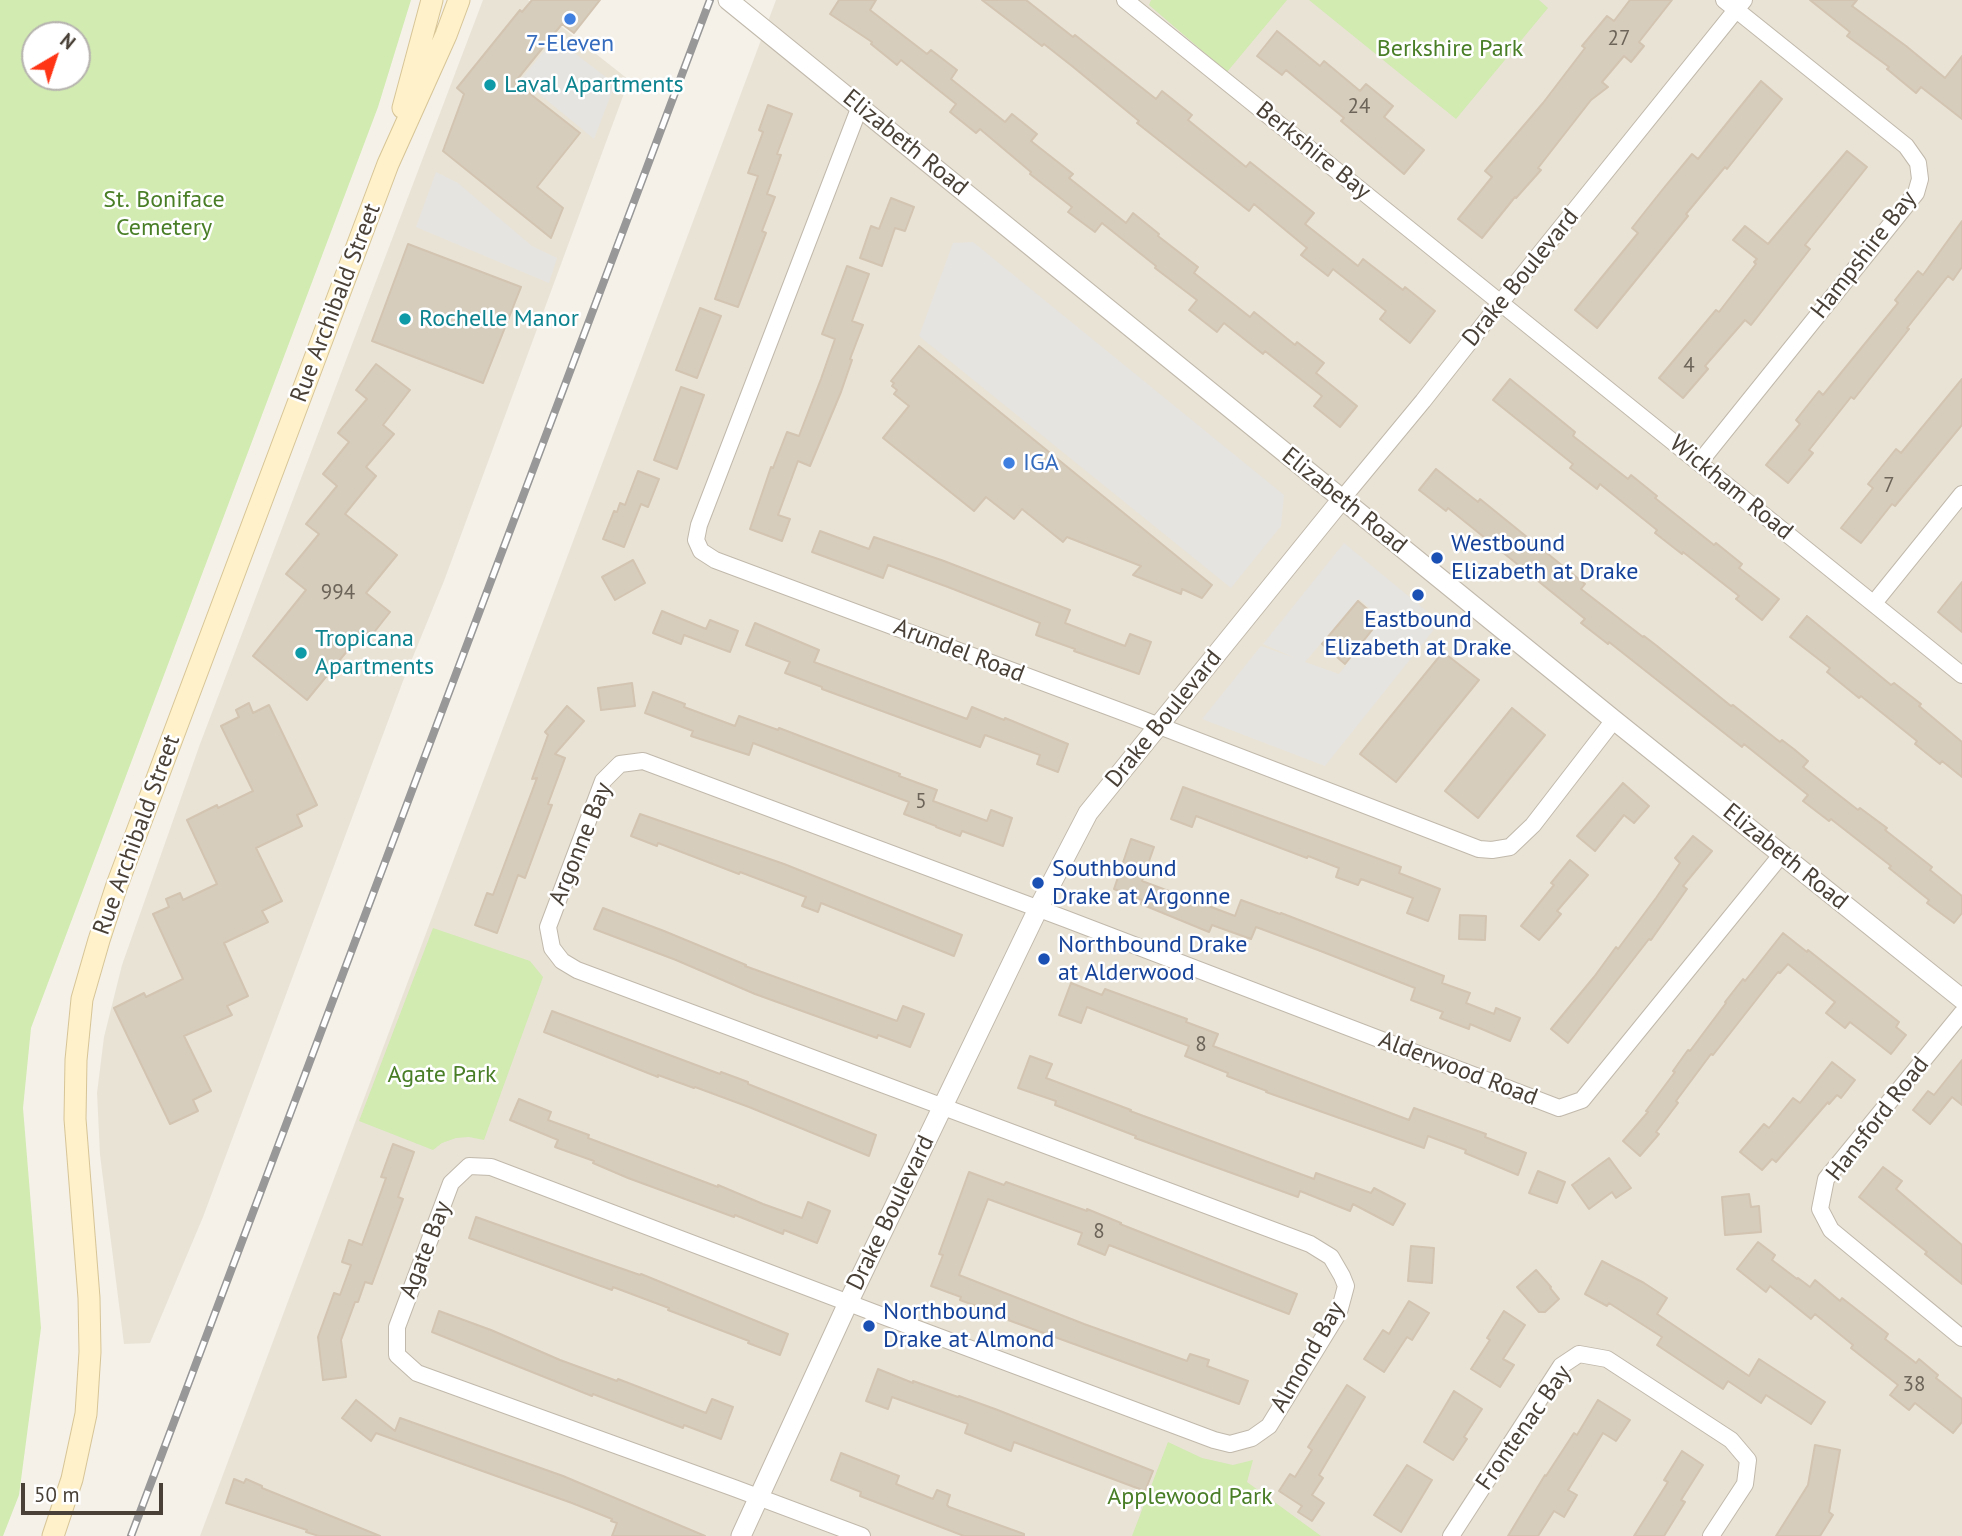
<!DOCTYPE html>
<html>
<head>
<meta charset="utf-8">
<style>
	body { margin:0 }
	#map { position:relative; width:1962px; height:1536px; overflow:hidden; background:#f5f1e9; font-family:"PT Sans",sans-serif }
	canvas { display:block }
	.north { position:absolute; left:21px; top:21px; width:70px; height:70px; box-sizing:border-box; background:#fff; border:2px solid #b6b3af; border-radius:50%; rotate:39deg; font-size:19px; font-weight:700; line-height:28px; text-align:center; color:#494137 }
	.north::after { content:''; display:block; margin:auto; width:24px; height:32px; background:#ff3516; clip-path:polygon(50% 0,100% 100%,50% 72%,0 100%) }
	.scale { position:absolute; left:21px; top:1483px; width:142px; height:32px; box-sizing:border-box; border:4px solid #494137; border-top:0; padding-left:9px; font-size:21px; line-height:24px; white-space:nowrap; color:#494137; -webkit-text-stroke:5px #fff; paint-order:stroke }
</style>
</head>
<body>
<div id="map">
<canvas width="1962" height="1536"></canvas>
<div class="north">N</div>
<div class="scale">50 m</div>
</div>
<script>
const context = document.querySelector('canvas').getContext('2d');
context.lineJoin = 'round';
function fillPath(path, color) {
  context.fillStyle = color;
  context.fill(path, 'evenodd');
}
function toPath(rows) {
  const path = new Path2D();
  for (const r of rows) {
    path.moveTo(r[0], r[1]);
    for (let i = 2; i < r.length; i += 2) path.lineTo(r[i], r[i + 1]);
  }
  return path;
}
function strokePath(path, color, width, dash) {
  context.strokeStyle = color;
  context.lineWidth = width;
  context.lineCap = dash ? 'butt' : 'round';
  context.setLineDash(dash || []);
  context.stroke(path);
}
function write(font, color, halo, rows, align = 'center') {
  context.font = font + ' "PT Sans",sans-serif';
  context.lineWidth = 5;
  context.setLineDash([]);
  context.textBaseline = 'middle';
  context.strokeStyle = halo;
  context.fillStyle = color;
  for (const [text, x, y, turn = 0] of rows) {
    context.save();
    context.translate(x, y);
    context.rotate((+turn || 0) * Math.PI / 180);
    context.textAlign = isNaN(turn) ? turn : align;
    if (halo) context.strokeText(text, 0, 0);
    context.fillText(text, 0, 0);
    context.restore();
  }
}
const residential = toPath([
	[483,0,528,0,629,80,444,581,403,681,203,1217,150,1343,124,1344,100,1155,97,1093,104,1037,122,965,200,744],
	[776,0,1962,0,1962,1536,200,1536]
]);
const green = toPath([
	[0,0,411,0,378,107,31,1028,23,1108,41,1328,19,1495,3,1536,0,1536],
	[35,35,77,35,77,77,35,77],
	[1151,0,1287,0,1227,72,1149,5],
	[1309,0,1539,0,1548,8,1456,119],
	[433,928,530,961,543,977,484,1140,469,1137,456,1138,442,1143,433,1150,359,1121],
	[1168,1442,1202,1458,1233,1465,1253,1460,1247,1482,1321,1536,1132,1536]
]);
const parking = toPath([
	[555,38,615,84,594,139,521,79],
	[436,172,458,183,532,246,557,258,549,283,416,227],
	[973,242,1284,495,1281,526,1231,588,919,336,953,243],
	[1344,543,1440,622,1325,766,1202,719,1261,646,1295,658,1263,644],
	[1359,599,1382,619,1339,674,1305,662]
]);
const building = toPath([
	[532,0,600,0,574,33,562,24,515,82,580,133,537,187,563,208,551,238,443,151,464,94,457,88,520,10,522,12,532,0],
	[839,0,876,0,870,10,927,54,931,50,957,70,951,79,1005,122,1012,114,1037,134,1031,141,1073,174,1069,178,1126,223,1133,213,1159,234,1158,236,1198,267,1194,273,1250,317,1254,312,1295,345,1297,342,1324,363,1316,373,1357,406,1340,427,1314,406,1322,396,1294,374,1265,351,1263,354,1224,323,1217,332,1189,310,1197,300,1155,268,1156,266,1102,223,1095,232,1068,212,1072,207,1030,174,1031,172,980,129,976,133,950,112,956,104,901,60,897,65,871,44,872,42,830,14,839,0],
	[982,0,1026,0,1073,37,1075,35,1156,99,1162,91,1192,115,1188,120,1246,167,1250,162,1314,213,1305,224,1358,266,1363,259,1403,290,1405,287,1435,311,1410,343,1380,319,1386,311,1333,269,1328,276,1301,255,1307,248,1254,204,1249,211,1137,123,1139,121,1072,66,1044,44,1042,46,982,0],
	[1630,0,1672,0,1639,42,1644,46,1631,62,1624,56,1602,82,1608,87,1591,100,1538,168,1541,170,1516,198,1515,197,1482,238,1458,219,1492,177,1485,171,1543,103,1585,48,1582,46,1607,16,1614,21,1630,0],
	[1810,0,1857,0,1852,6,1906,46,1945,78,1962,56,1962,119,1921,87,1916,93,1887,69,1889,67,1847,36,1850,32,1810,0],
	[1277,31,1320,66,1324,61,1360,91,1366,84,1393,106,1384,117,1424,150,1404,174,1341,121,1344,118,1286,70,1282,75,1257,56,1277,31],
	[1761,81,1782,99,1727,169,1725,167,1686,214,1688,216,1597,328,1575,310,1638,233,1632,228,1663,189,1692,154,1698,159,1761,81],
	[768,105,792,114,777,154,781,155,767,194,775,197,762,231,766,233,738,307,715,299,758,176,748,173,763,132,759,130,768,105],
	[1847,151,1867,167,1805,245,1810,249,1751,325,1745,320,1705,366,1708,369,1683,398,1659,378,1716,310,1719,312,1756,264,1754,262,1757,259,1733,240,1745,226,1768,244,1847,151],
	[891,198,914,207,905,231,895,228,882,266,860,258,871,226,879,229,891,198],
	[1962,221,1962,267,1953,280,1948,276,1907,328,1909,329,1854,399,1851,397,1809,450,1813,453,1788,483,1766,465,1800,424,1796,420,1819,391,1823,395,1898,303,1895,300,1918,271,1923,275,1962,221],
	[408,244,521,287,483,383,372,341,408,244],
	[847,266,869,274,852,321,863,325,850,359,852,360,841,392,810,466,798,461,778,515,790,519,782,541,750,529,771,467,773,468,787,432,799,436,821,379,835,339,822,334,847,266],
	[700,308,721,316,697,378,676,370,700,308],
	[919,346,1212,585,1202,598,1182,589,1181,594,1133,575,1141,566,1067,537,1063,542,1022,509,1014,519,986,497,974,511,883,438,909,406,894,394,897,390,892,386,894,383,891,381,919,346],
	[376,364,410,390,383,425,394,434,366,467,376,476,345,514,397,555,366,593,390,612,368,640,361,634,307,700,253,656,306,590,286,574,319,534,306,524,337,486,323,474,349,442,338,433,367,399,356,390,376,364],
	[1510,379,1575,432,1573,436,1628,479,1631,475,1657,496,1655,498,1714,545,1716,543,1742,564,1739,568,1779,599,1762,620,1736,599,1739,596,1683,552,1682,554,1655,533,1657,530,1600,484,1597,489,1570,468,1573,464,1493,400,1510,379],
	[1962,379,1962,425,1895,506,1892,504,1861,543,1841,528,1873,488,1868,484,1896,449,1901,453,1962,379],
	[681,387,704,395,677,469,654,460,681,387],
	[1436,469,1478,502,1480,499,1585,584,1581,589,1643,637,1644,636,1657,646,1731,706,1733,705,1780,742,1782,740,1795,750,1808,761,1803,767,1858,810,1860,808,1887,828,1885,830,1932,867,1930,870,1962,896,1962,913,1954,923,1927,903,1929,900,1889,868,1891,866,1831,819,1829,821,1803,801,1808,795,1744,744,1742,747,1609,642,1608,644,1581,623,1585,619,1448,508,1446,511,1419,490,1436,469],
	[638,471,659,479,648,507,641,504,624,547,603,539,614,511,617,512,620,503,625,505,638,471],
	[820,531,869,549,874,537,944,561,1070,610,1065,623,1125,646,1130,634,1151,642,1139,674,1074,651,1075,649,1036,635,1040,623,948,587,888,565,883,578,812,552,820,531],
	[633,560,645,583,615,600,602,577,633,560],
	[1962,582,1962,632,1938,612,1962,582],
	[1358,601,1380,620,1345,664,1322,644,1358,601],
	[662,611,706,629,710,620,738,631,730,652,684,635,681,644,653,633,662,611],
	[1807,616,1891,685,1894,683,1921,704,1919,706,1962,742,1962,777,1942,761,1940,764,1915,744,1917,741,1861,696,1859,698,1827,672,1830,668,1790,637,1807,616],
	[755,623,819,650,814,662,967,719,972,707,1004,720,1005,718,1068,744,1058,772,1037,764,1040,755,985,735,980,747,822,689,822,687,785,673,790,662,746,645,755,623],
	[1443,652,1479,680,1396,782,1360,754,1443,652],
	[632,683,635,706,601,710,598,688,632,683],
	[653,692,685,704,684,707,735,726,739,716,778,730,779,728,900,774,899,776,937,790,933,801,987,821,991,810,1012,818,1003,846,962,831,960,836,936,827,936,826,904,814,909,802,753,743,749,755,691,736,693,731,645,713,653,692],
	[249,703,253,713,269,705,317,805,297,815,302,826,256,848,282,901,262,911,268,922,224,943,248,996,227,1006,232,1015,184,1036,211,1091,193,1100,198,1111,170,1124,114,1008,144,993,146,997,183,979,153,914,169,907,166,899,180,893,183,900,217,884,187,820,217,805,218,808,253,791,221,726,239,717,236,710,249,703],
	[567,706,584,721,555,754,565,758,548,804,552,805,525,878,518,875,497,933,475,925,487,893,493,895,537,778,532,779,548,735,545,732,567,706],
	[1512,708,1545,735,1478,818,1445,791,1512,708],
	[1623,783,1649,806,1634,823,1624,815,1595,851,1577,836,1623,783],
	[1183,787,1401,867,1399,873,1440,889,1428,921,1407,913,1413,898,1361,879,1358,885,1336,877,1339,868,1308,856,1307,858,1196,816,1192,827,1171,819,1183,787],
	[640,814,784,864,962,935,954,956,821,903,818,912,802,906,806,897,740,872,739,874,658,843,657,846,631,836,640,814],
	[1693,836,1712,851,1683,886,1687,889,1651,940,1649,939,1568,1043,1551,1029,1594,977,1616,947,1618,949,1656,898,1680,863,1675,858,1693,836],
	[1131,839,1154,847,1142,881,1235,916,1241,900,1280,914,1281,913,1444,976,1442,983,1470,993,1466,1003,1494,1014,1496,1008,1520,1018,1510,1041,1470,1024,1469,1029,1440,1018,1443,1012,1411,1000,1415,988,1318,950,1256,927,1251,939,1212,925,1209,932,1141,904,1142,900,1114,889,1131,839],
	[1570,860,1588,875,1557,911,1561,914,1539,940,1521,926,1554,885,1551,883,1570,860],
	[603,908,664,931,746,965,745,966,897,1021,903,1006,924,1014,910,1047,878,1035,877,1038,755,994,676,960,594,929,603,908],
	[1460,915,1486,916,1485,940,1459,939,1460,915],
	[1783,933,1807,952,1808,950,1899,1022,1896,1027,1906,1035,1891,1054,1850,1022,1845,1028,1826,1013,1835,1002,1788,964,1780,973,1778,972,1713,1055,1711,1054,1676,1101,1678,1103,1656,1132,1659,1134,1640,1156,1623,1141,1648,1112,1646,1111,1675,1072,1673,1071,1688,1050,1690,1051,1726,1003,1725,1002,1743,979,1745,981,1783,933],
	[1071,983,1102,995,1105,989,1187,1019,1186,1022,1218,1034,1213,1046,1409,1120,1414,1108,1486,1134,1485,1137,1526,1153,1518,1175,1465,1153,1466,1150,1428,1136,1424,1148,1266,1092,1267,1091,1227,1076,1228,1073,1185,1056,1189,1046,1087,1007,1081,1023,1059,1015,1071,983],
	[552,1011,720,1074,721,1072,748,1082,748,1084,876,1135,869,1156,749,1107,695,1087,694,1088,658,1075,658,1077,544,1032,552,1011],
	[1030,1056,1052,1064,1046,1078,1131,1110,1130,1111,1314,1179,1316,1173,1371,1193,1374,1188,1405,1204,1393,1225,1353,1204,1350,1211,1300,1191,1298,1197,1135,1138,1136,1136,1055,1105,1056,1101,1018,1088,1030,1056],
	[1962,1060,1962,1105,1952,1097,1930,1124,1913,1110,1928,1091,1934,1095,1962,1060],
	[1832,1062,1855,1080,1841,1098,1837,1095,1829,1104,1828,1102,1776,1162,1772,1159,1762,1170,1740,1152,1764,1124,1769,1128,1793,1098,1800,1103,1832,1062],
	[519,1099,551,1112,548,1120,589,1135,588,1138,718,1187,718,1185,763,1204,802,1218,808,1202,830,1211,817,1243,784,1230,783,1234,735,1215,734,1217,628,1178,593,1163,594,1161,555,1147,558,1140,510,1120,519,1099],
	[393,1144,414,1152,398,1197,403,1199,372,1284,365,1282,358,1302,355,1302,341,1340,346,1377,323,1380,318,1337,334,1293,340,1295,351,1265,342,1262,349,1240,362,1245,386,1178,381,1177,393,1144],
	[1609,1158,1631,1188,1616,1198,1612,1192,1589,1209,1572,1185,1609,1158],
	[1883,1167,1902,1181,1896,1189,1962,1245,1962,1284,1925,1254,1927,1252,1859,1197,1883,1167],
	[1538,1171,1565,1182,1557,1203,1529,1193,1538,1171],
	[969,1172,1004,1185,1006,1182,1087,1211,1087,1209,1121,1223,1120,1224,1297,1294,1289,1314,1109,1245,1105,1255,1078,1244,1082,1233,988,1199,959,1275,1084,1324,1187,1361,1190,1354,1209,1360,1207,1366,1248,1381,1239,1404,1008,1320,1009,1318,960,1300,961,1297,931,1286,943,1255,939,1254,969,1172],
	[1749,1194,1751,1207,1759,1206,1761,1232,1725,1235,1722,1197,1749,1194],
	[476,1217,594,1259,640,1275,641,1274,788,1334,780,1355,748,1343,749,1341,668,1310,669,1308,613,1287,612,1290,469,1238,476,1217],
	[1758,1242,1775,1255,1772,1260,1797,1279,1798,1278,1810,1287,1815,1280,1840,1301,1842,1298,1888,1334,1885,1339,1916,1363,1919,1359,1938,1375,1936,1378,1962,1399,1962,1422,1953,1433,1915,1403,1909,1410,1890,1395,1898,1385,1851,1348,1853,1345,1815,1314,1811,1319,1770,1286,1766,1292,1737,1269,1758,1242],
	[1411,1246,1434,1248,1432,1283,1408,1281,1411,1246],
	[1602,1261,1644,1283,1667,1298,1657,1314,1749,1376,1759,1359,1825,1402,1811,1424,1766,1395,1761,1403,1728,1381,1723,1389,1657,1345,1662,1337,1609,1303,1607,1306,1585,1294,1602,1261],
	[1536,1270,1551,1287,1550,1288,1559,1299,1545,1312,1539,1312,1517,1287,1536,1270],
	[1409,1301,1429,1313,1412,1340,1407,1337,1384,1372,1364,1359,1383,1330,1389,1334,1409,1301],
	[439,1311,491,1330,560,1360,617,1381,618,1379,706,1413,712,1399,733,1407,721,1439,684,1425,683,1428,593,1394,592,1396,432,1332,439,1311],
	[1504,1311,1525,1325,1503,1359,1514,1365,1500,1387,1471,1369,1490,1340,1487,1338,1504,1311],
	[878,1369,913,1383,913,1381,958,1397,959,1396,995,1409,1153,1471,1145,1491,1014,1442,1011,1451,965,1433,968,1424,892,1397,888,1409,866,1401,878,1369],
	[1347,1385,1365,1397,1319,1475,1323,1478,1312,1495,1324,1503,1312,1521,1298,1512,1302,1506,1279,1491,1290,1474,1295,1477,1312,1450,1308,1447,1347,1385],
	[1454,1391,1482,1409,1464,1437,1467,1439,1453,1460,1424,1442,1454,1391],
	[356,1400,395,1431,400,1418,563,1476,705,1536,612,1536,617,1523,611,1521,612,1519,572,1503,376,1433,371,1441,342,1418,356,1400],
	[1598,1400,1630,1420,1616,1441,1603,1433,1568,1490,1577,1495,1564,1517,1554,1511,1538,1536,1508,1536,1545,1475,1546,1476,1574,1433,1577,1435,1598,1400],
	[1815,1445,1840,1450,1829,1512,1833,1515,1820,1536,1776,1536,1808,1485,1815,1445],
	[1682,1451,1703,1465,1681,1500,1685,1502,1664,1536,1634,1536,1668,1482,1664,1480,1682,1451],
	[841,1453,899,1476,896,1484,913,1491,933,1499,937,1490,950,1495,947,1505,949,1507,1024,1534,1024,1536,964,1536,860,1496,861,1492,831,1480,841,1453],
	[1407,1465,1432,1480,1401,1532,1374,1515,1407,1465],
	[234,1479,244,1483,246,1479,262,1486,262,1488,380,1536,319,1536,306,1532,307,1530,226,1503,234,1479]
]);
const minor = toPath([
	[1125,0,1962,675],
	[860,106,699,525,696,540,701,551,715,560,1136,717,1479,849,1492,850,1510,847,1533,825,1614,720],
	[1699,463,1916,193,1920,179,1918,163,1906,146,1724,0],
	[1342,499,1423,401,1501,302,1744,0],
	[1874,603,1962,494],
	[1962,1013,1826,1179,1820,1209,1831,1230,1962,1338],
	[862,1536,734,1488,417,1373,397,1355,397,1327,451,1183,469,1166,491,1167,875,1313,1214,1440,1230,1444,1252,1438,1269,1426,1339,1312,1346,1286,1342,1276,1331,1257,1310,1244,577,970,562,961,552,948,548,927,603,781,620,764,643,761,1066,919,1559,1108,1582,1100,1782,854],
	[1451,1536,1561,1366,1579,1354,1607,1359,1731,1440,1748,1460,1745,1484,1711,1536]
]);
const tertiary = toPath([
	[728,0,1614,720,1962,999],
	[741,1536,848,1303,1038,909,1088,813,1342,499]
]);
const secondary = toPath([
	[403,108,432,0],
	[53,1536,72,1479,86,1414,90,1352,89,1298,75,1119,76,1060,82,999,99,940,117,885,388,164,446,35,459,0]
]);
const rail = toPath([
	[131,1536,710,0]
]);
const markers = [
	[570,19,7,"#3f7fe0"],
	[490,85,7,"#0f9aa8"],
	[405,319,7,"#0f9aa8"],
	[1009,463,7,"#3f7fe0"],
	[1437,558,7,"#1a4fb4"],
	[1418,595,7,"#1a4fb4"],
	[301,653,7,"#0f9aa8"],
	[1038,883,7,"#1a4fb4"],
	[1044,959,7,"#1a4fb4"],
	[869,1326,7,"#1a4fb4"]
];
const numberNames = [
	["27",1619,39],
	["24",1359,107],
	["4",1689,366],
	["7",1889,486],
	["994",338,593],
	["5",921,802],
	["8",1201,1045],
	["8",1099,1232],
	["38",1914,1385]
];
const shopNames = [
	["7-Eleven",570,44],
	["IGA",1023,463,"left"]
];
const parkNames = [
	["Berkshire Park",1450,49],
	["St. Boniface",164,200],
	["Cemetery",164,228],
	["Agate Park",442,1075],
	["Applewood Park",1190,1497]
];
const cultureNames = [
	["Laval Apartments",504,85],
	["Rochelle Manor",419,319],
	["Tropicana",315,639],
	["Apartments",315,667]
];
const streetNames = [
	["Elizabeth Road",905,143,39],
	["Berkshire Bay",1313,151,39],
	["Hampshire Bay",1864,255,-52],
	["Drake Boulevard",1521,278,-51],
	["Rue Archibald Street",336,303,-69],
	["Wickham Road",1731,488,39],
	["Elizabeth Road",1344,501,39],
	["Arundel Road",959,651,21],
	["Drake Boulevard",1164,719,-51],
	["Rue Archibald Street",137,835,-70],
	["Argonne Bay",581,844,-68],
	["Elizabeth Road",1785,857,39],
	["Alderwood Road",1458,1069,21],
	["Hansford Road",1878,1119,-52],
	["Drake Boulevard",891,1213,-64],
	["Agate Bay",426,1250,-69],
	["Almond Bay",1308,1357,-60],
	["Frontenac Bay",1524,1428,-55]
];
const transitNames = [
	["Westbound",1451,544],
	["Elizabeth at Drake",1451,572],
	["Eastbound",1418,620,"center"],
	["Elizabeth at Drake",1418,648,"center"],
	["Southbound",1052,869],
	["Drake at Argonne",1052,897],
	["Northbound Drake",1058,945],
	["at Alderwood",1058,973],
	["Northbound",883,1312],
	["Drake at Almond",883,1340]
];
fillPath(residential, '#e9e3d6');
fillPath(green, '#d1ebb0');
fillPath(parking, '#e6e4e0');
fillPath(building, '#d7cdbd');
strokePath(building, '#d2c4b0', 2);
strokePath(minor, '#c1b9ab', 18);
strokePath(tertiary, '#c1b9ab', 21);
strokePath(secondary, '#d7c597', 23);
strokePath(minor, '#fff', 16);
strokePath(tertiary, '#fff', 19);
strokePath(secondary, '#fff1c9', 21);
strokePath(rail, '#989898', 8);
strokePath(rail, '#fff', 5, [16]);
for (const [x, y, r, color] of markers) {
  const dot = new Path2D();
  dot.arc(x, y, r, 0, 2 * Math.PI);
  context.fillStyle = color;
  context.fill(dot);
  strokePath(dot, '#fff', 2.5);
}
write('21px', '#6c6458', null, numberNames);
write('24px', '#366cbe', '#fff', shopNames);
write('24px', '#497e27', '#fff', parkNames);
write('24px', '#0d838f', '#fff', cultureNames, 'left');
write('24px', '#494137', '#fff', streetNames);
write('24px', '#164399', '#fff', transitNames, 'left');
</script>
</body>
</html>
